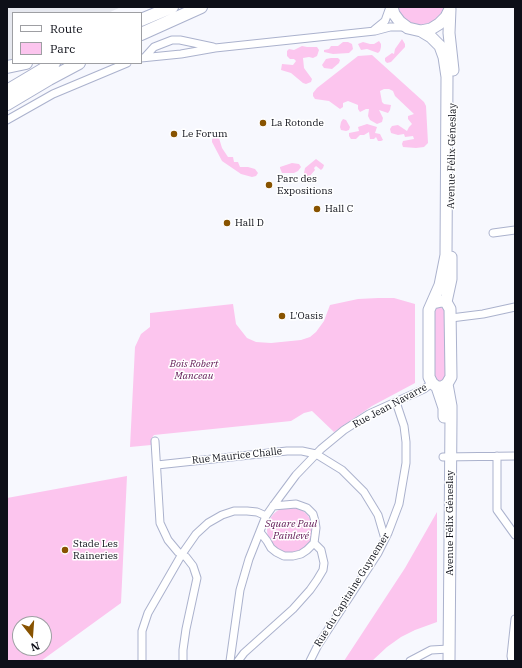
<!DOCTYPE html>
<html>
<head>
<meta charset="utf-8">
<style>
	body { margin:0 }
	#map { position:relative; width:522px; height:668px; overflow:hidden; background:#f7f8fe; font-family:"IBM Plex Serif",serif }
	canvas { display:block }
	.frame { position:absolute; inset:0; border:8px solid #0d0f18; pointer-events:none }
	.legend { position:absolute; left:12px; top:12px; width:130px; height:52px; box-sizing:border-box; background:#fff; border:1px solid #9e9fa3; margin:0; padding:5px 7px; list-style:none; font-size:12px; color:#0d0f18 }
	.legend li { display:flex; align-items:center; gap:8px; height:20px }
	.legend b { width:20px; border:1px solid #9e9fa3 }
	.north { position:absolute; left:12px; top:616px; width:40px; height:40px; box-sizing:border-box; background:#fff; border:1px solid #9e9fa3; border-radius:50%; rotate:163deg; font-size:11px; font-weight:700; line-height:16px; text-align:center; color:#0d0f18 }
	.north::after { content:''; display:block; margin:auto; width:14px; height:18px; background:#885300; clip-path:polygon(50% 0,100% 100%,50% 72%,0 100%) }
</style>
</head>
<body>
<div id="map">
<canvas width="522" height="668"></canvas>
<div class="frame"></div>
<ul class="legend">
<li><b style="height:5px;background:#fff"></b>Route</li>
<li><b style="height:11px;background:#fcc5ee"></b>Parc</li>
</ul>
<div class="north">N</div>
</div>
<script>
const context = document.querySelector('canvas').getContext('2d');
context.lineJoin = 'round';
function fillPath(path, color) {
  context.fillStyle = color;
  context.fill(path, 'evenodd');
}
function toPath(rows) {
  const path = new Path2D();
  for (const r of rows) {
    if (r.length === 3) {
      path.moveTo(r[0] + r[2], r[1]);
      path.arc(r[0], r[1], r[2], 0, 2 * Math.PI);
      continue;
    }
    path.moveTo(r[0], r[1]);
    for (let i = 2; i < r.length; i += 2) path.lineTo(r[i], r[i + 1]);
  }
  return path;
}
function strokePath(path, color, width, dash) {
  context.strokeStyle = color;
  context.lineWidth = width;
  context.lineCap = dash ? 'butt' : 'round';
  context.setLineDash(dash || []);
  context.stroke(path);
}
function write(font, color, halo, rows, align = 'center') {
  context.font = font + ' "IBM Plex Serif",serif';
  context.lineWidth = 3;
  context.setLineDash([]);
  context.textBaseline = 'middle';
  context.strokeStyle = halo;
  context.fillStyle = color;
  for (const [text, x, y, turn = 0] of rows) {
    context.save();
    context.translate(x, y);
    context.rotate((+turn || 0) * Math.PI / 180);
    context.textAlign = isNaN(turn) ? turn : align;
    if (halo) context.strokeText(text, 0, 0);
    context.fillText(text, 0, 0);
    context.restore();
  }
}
const built = toPath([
	[7,7,121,7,108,13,13,13,13,61,7,62]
]);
const green = toPath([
	[397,7,444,7,439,17,432,22,422,25,413,24,406,20,400,14],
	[402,39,405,44,405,47,391,62,387,63,385,61,385,58,392,53,394,54,395,49],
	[379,41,381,44,381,47,380,51,378,53,367,49,361,50,358,44,363,42,370,44,374,44],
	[343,42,348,42,352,44,353,49,349,53,333,54,324,52,324,50,329,49,331,46,338,46],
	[302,46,307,47,317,47,319,50,317,56,313,58,309,57,303,58,304,68,312,79,311,82,306,84,303,83,291,73,281,70,282,64,293,65,296,61,294,59,290,59,287,56,287,51,289,49,294,50],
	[372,55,424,102,426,106,428,143,424,147,416,148,403,147,402,144,403,141,414,139,413,136,405,137,404,134,398,135,391,133,390,129,392,126,398,125,407,131,409,127,412,124,408,119,408,116,414,114,395,96,393,91,389,89,384,89,380,91,382,102,384,104,391,105,390,110,388,113,379,110,383,118,382,122,377,124,370,120,368,116,369,109,366,109,360,112,358,109,358,105,348,101,343,103,343,107,340,109,329,101,315,99,313,96,313,93,317,88,358,56],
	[331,58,338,58,340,60,339,63,332,69,324,68,322,65,326,59],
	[343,119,346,120,350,127,349,130,346,131,341,130,340,127,341,122],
	[367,124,377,127,375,133,380,134,383,140,381,141,378,141,376,137,374,139,370,139,369,132,364,135,360,135,356,139,351,139,349,136,349,133,359,131,358,127],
	[216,137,219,138,222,148,228,157,233,157,234,162,238,162,240,167,248,167,255,169,258,173,256,176,252,177,241,174,222,161,212,142,212,139],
	[316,159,324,165,323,168,321,170,316,166,314,168,315,170,309,177,306,176,304,173,305,168],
	[292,163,299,164,301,167,298,171,294,173,282,173,280,168,280,167],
	[378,298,394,298,415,304,415,383,372,406,334,432,312,411,304,413,291,421,154,435,151,439,151,445,130,447,135,347,141,334,150,327,150,313,233,304,236,324,247,338,256,342,271,343,301,340,310,337,316,332,324,321,330,305,358,299],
	[441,307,446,311,448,376,441,383,434,379,434,308],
	[127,476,121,603,41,661,7,661,7,498],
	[20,624,44,624,44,648,20,648],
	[290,530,23],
	[437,512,437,622,415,630,401,637,387,647,372,661,344,661,405,568]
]);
const street = toPath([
	[374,30,385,21,390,7],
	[145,57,154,47,172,40,180,40,213,47],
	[141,58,181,54,215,48,375,31,390,27,406,27],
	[7,120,53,94,127,63],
	[493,233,515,230],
	[451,318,483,314,515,307],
	[155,441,160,523,168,540,178,552,186,557,193,566,197,578,186,629,183,650,183,661],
	[497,456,497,510,515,535],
	[443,457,515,456],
	[157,465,287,451,302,451,316,454,342,470,364,492,378,515,385,539],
	[260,532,267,541,271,548,276,552,284,556,293,556,301,554,307,550,314,543,316,528,315,521,313,514,307,508,296,504,273,506],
	[142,661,142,631,148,613,182,554,196,534,208,523,222,515,234,511,247,511,257,512,266,516],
	[230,661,240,590,249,559,266,516,273,506,296,475,321,449,344,430,369,414,424,389,432,383],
	[238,661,244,653,293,609,310,590,317,580,323,570,324,563,321,550,314,543],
	[310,661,318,645,378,553,388,533,399,504,406,463,406,442,404,426,396,402],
	[410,661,431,650,449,649],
	[512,661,511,656,515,619]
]);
const primary = toPath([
	[392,7,394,14,400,22,408,28,421,31,431,29,439,24,446,17,449,11],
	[450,9,449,33,453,70],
	[421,31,431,37,440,46,444,57,447,77,446,255,440,285,429,310,429,377,432,383,437,387,442,387,447,384,451,377,450,309,446,302,442,301,433,303],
	[446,302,451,279,451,257],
	[447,384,451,406,451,418,449,661],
	[437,387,444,408,444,417]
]);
const highway = toPath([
	[141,20,172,7],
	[141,34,201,7],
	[7,67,26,63],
	[7,91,54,63],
	[7,104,49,79,79,63]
]);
const markers = [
	[263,123,4,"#885300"],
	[174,134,4,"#885300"],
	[269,185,4,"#885300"],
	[317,209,4,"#885300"],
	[227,223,4,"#885300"],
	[282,316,4,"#885300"],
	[65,550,4,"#885300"]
];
const poiNames = [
	["La Rotonde",271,123],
	["Le Forum",182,134],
	["Parc des",277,179],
	["Expositions",277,191],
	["Hall C",325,209],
	["Hall D",235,223],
	["L'Oasis",290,316],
	["Stade Les",73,544],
	["Raineries",73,556]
];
const streetNames = [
	["Avenue Félix Géneslay",452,156,-89],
	["Rue Jean Navarre",390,406,-28],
	["Rue Maurice Challe",237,456,-6],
	["Avenue Félix Géneslay",450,523,-90],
	["Rue du Capitaine Guynemer",352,590,-58]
];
const parkNames = [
	["Bois Robert",194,364],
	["Manceau",194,376],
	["Square Paul",291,524],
	["Painlevé",291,536]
];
fillPath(built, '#e6e8ef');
fillPath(green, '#fcc5ee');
strokePath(street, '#abb2cd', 9);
strokePath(primary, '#abb2cd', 13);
strokePath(highway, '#abb2cd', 14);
strokePath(street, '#fff', 7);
strokePath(primary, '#fff', 11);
strokePath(highway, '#fff', 12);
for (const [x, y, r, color] of markers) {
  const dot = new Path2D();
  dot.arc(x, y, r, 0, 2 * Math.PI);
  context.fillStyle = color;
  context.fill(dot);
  strokePath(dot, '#fff', 1.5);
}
write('10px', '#0d0f18', '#fff', poiNames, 'left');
write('10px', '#0d0f18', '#fff', streetNames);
write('italic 10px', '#5f1653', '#fff', parkNames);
</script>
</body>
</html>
